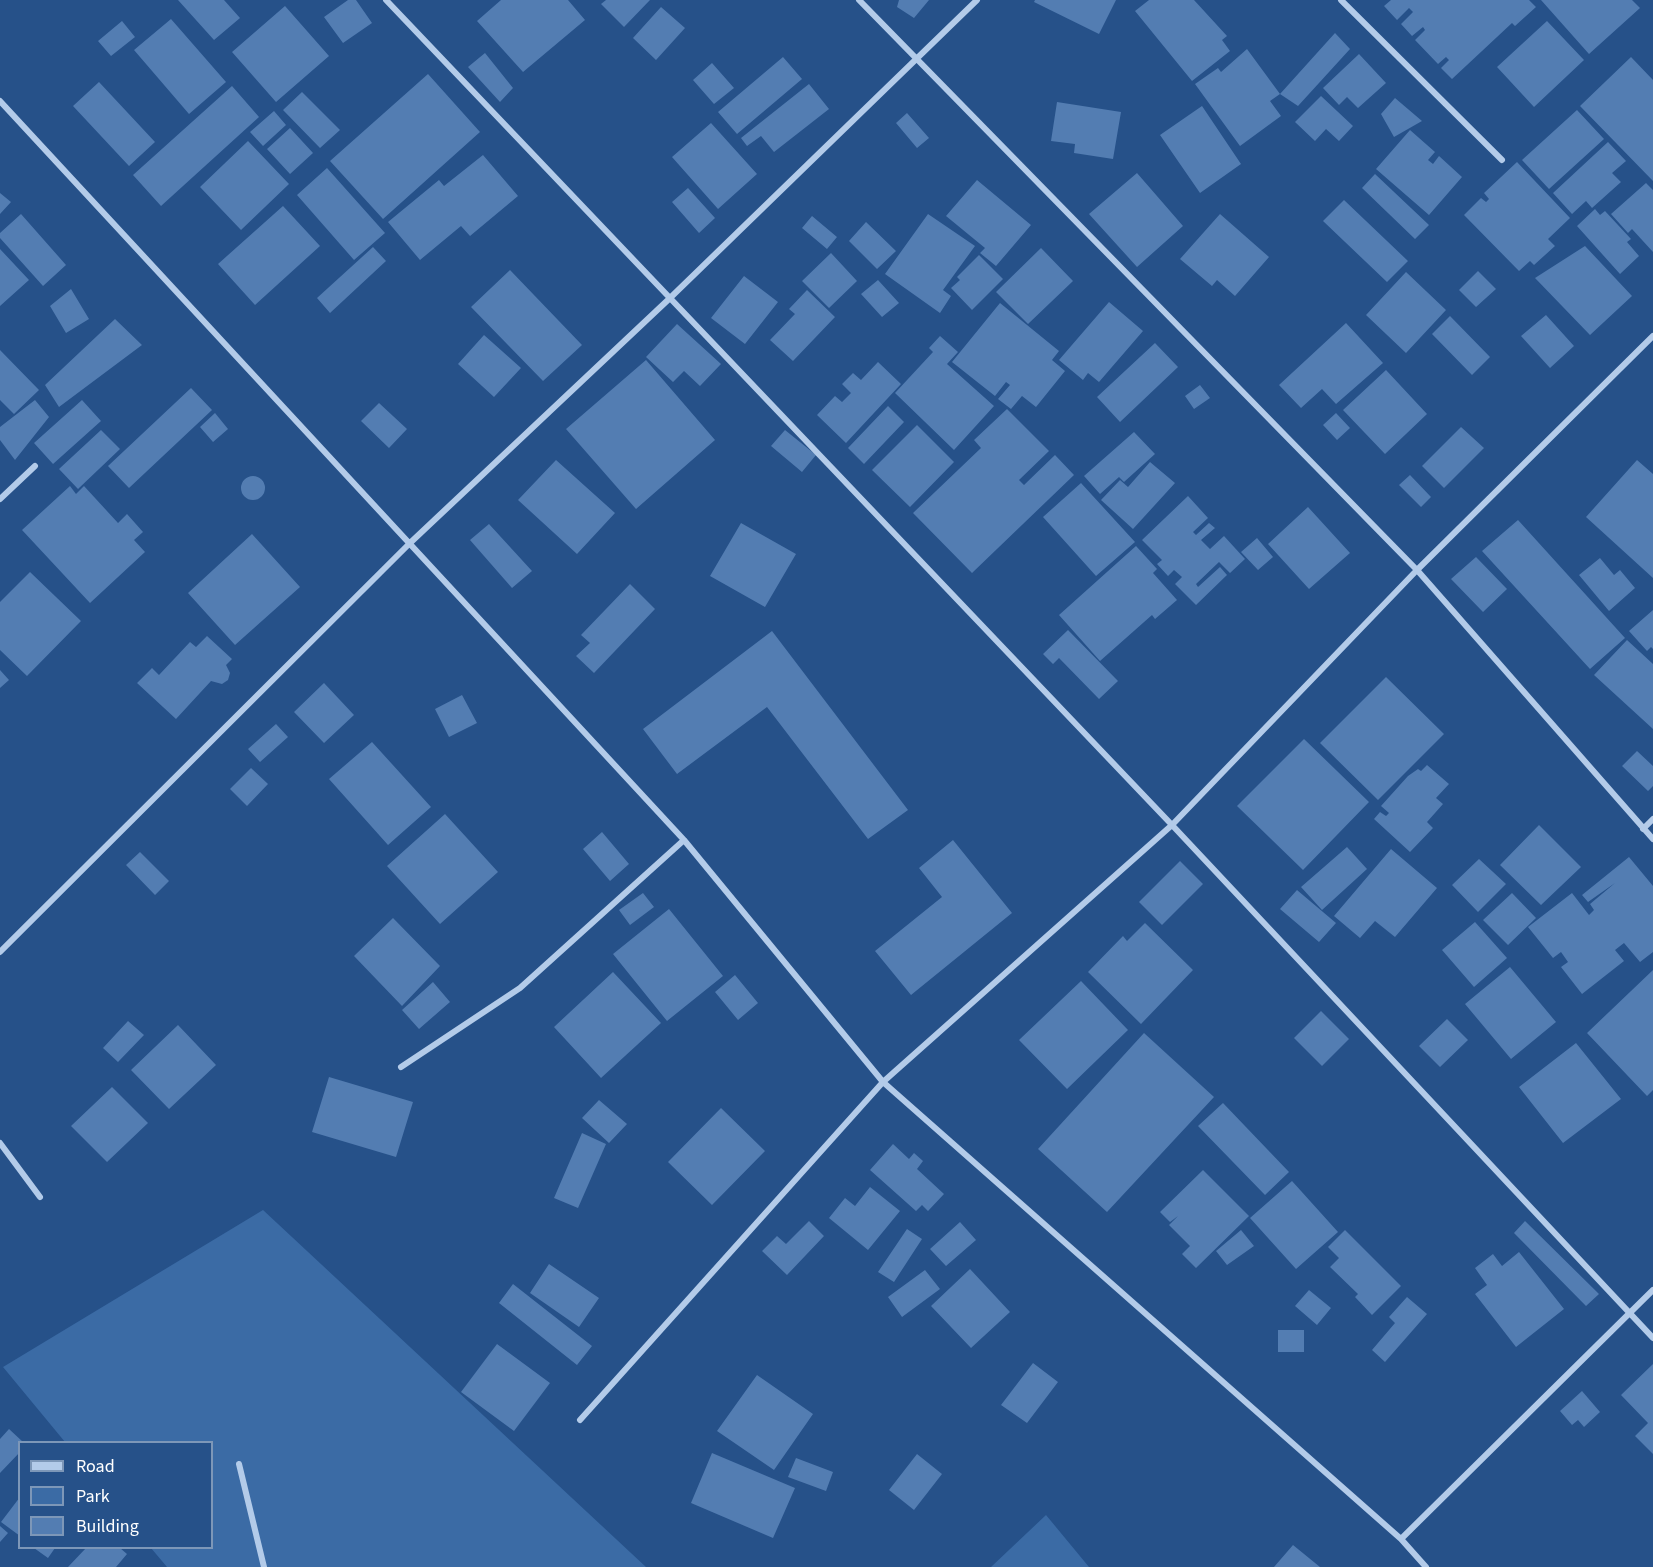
<!DOCTYPE html>
<html>
<head>
<meta charset="utf-8">
<style>
	body { margin:0 }
	#map { position:relative; width:1653px; height:1567px; overflow:hidden; background:#265189; font-family:"Source Sans 3",sans-serif }
	canvas { display:block }
	.legend { position:absolute; left:18px; top:1441px; width:195px; height:108px; box-sizing:border-box; background:#265189; border:2px solid #7d97b8; margin:0; padding:8px 10px; list-style:none; font-size:18px; color:#fff }
	.legend li { display:flex; align-items:center; gap:12px; height:30px }
	.legend b { width:30px; border:2px solid #7d97b8 }
</style>
</head>
<body>
<div id="map">
<canvas width="1653" height="1567"></canvas>
<ul class="legend">
<li><b style="height:8px;background:#b3cbe9"></b>Road</li>
<li><b style="height:16px;background:#3b6ba5"></b>Park</li>
<li><b style="height:16px;background:#537db2"></b>Building</li>
</ul>
</div>
<script>
const context = document.querySelector('canvas').getContext('2d');
context.lineJoin = 'round';
function fillPath(path, color) {
  context.fillStyle = color;
  context.fill(path, 'evenodd');
}
function toPath(rows) {
  const path = new Path2D();
  for (const r of rows) {
    if (r.length === 3) {
      path.moveTo(r[0] + r[2], r[1]);
      path.arc(r[0], r[1], r[2], 0, 2 * Math.PI);
      continue;
    }
    path.moveTo(r[0], r[1]);
    for (let i = 2; i < r.length; i += 2) path.lineTo(r[i], r[i + 1]);
  }
  return path;
}
function strokePath(path, color, width, dash) {
  context.strokeStyle = color;
  context.lineWidth = width;
  context.lineCap = dash ? 'butt' : 'round';
  context.setLineDash(dash || []);
  context.stroke(path);
}
const green = toPath([
	[263,1210,646,1567,167,1567,151,1548,212,1548,212,1442,65,1442,3,1367],
	[1046,1515,1089,1567,991,1567]
]);
const building = toPath([
	[178,0,224,0,240,18,214,40],
	[348,0,356,0,372,23,343,43,324,17],
	[501,0,568,0,585,20,523,72,477,21],
	[606,0,650,0,624,27,601,4],
	[899,0,929,0,914,18,897,7],
	[1035,0,1116,0,1099,34,1034,2],
	[1149,0,1194,0,1227,36,1222,40,1230,51,1192,81,1135,11],
	[1391,0,1529,0,1536,7,1515,26,1512,23,1452,79,1441,68,1449,60,1446,57,1438,64,1415,40,1425,30,1423,27,1412,36,1401,24,1413,12,1409,8,1397,20,1384,6],
	[1541,0,1632,0,1640,8,1589,54],
	[285,6,329,56,276,102,232,52],
	[661,7,685,28,656,60,633,38],
	[171,19,226,82,189,114,134,50],
	[122,21,135,37,111,56,98,41],
	[1547,21,1584,60,1534,107,1497,67],
	[1335,33,1350,49,1298,106,1280,94],
	[1247,49,1280,94,1270,101,1281,116,1240,146,1195,84,1218,68,1221,72],
	[485,53,513,88,500,102,468,67],
	[1359,54,1386,83,1358,108,1347,97,1339,105,1323,88],
	[783,57,802,79,737,134,718,112],
	[1631,57,1653,80,1653,181,1580,106],
	[712,63,734,88,714,104,693,80],
	[428,74,480,132,383,219,330,161],
	[99,82,155,142,129,166,73,106],
	[809,84,829,109,774,152,761,136,747,146,741,138],
	[232,86,259,117,161,206,133,175],
	[302,92,340,130,320,148,283,110],
	[1321,96,1353,126,1339,141,1326,129,1315,141,1295,122],
	[1395,98,1422,121,1394,137,1381,114],
	[1057,102,1121,112,1113,159,1074,153,1075,144,1051,141],
	[1202,106,1241,164,1200,193,1160,135],
	[1577,110,1604,139,1549,189,1522,160],
	[274,111,286,125,263,146,250,132],
	[907,113,929,138,917,148,896,123],
	[711,123,757,174,718,209,672,157],
	[290,128,313,153,290,174,267,149],
	[1410,130,1435,152,1428,160,1433,164,1439,156,1462,177,1429,215,1376,169],
	[248,141,289,184,241,230,200,187],
	[1608,142,1626,161,1612,173,1621,182,1592,208,1586,201,1572,214,1553,193],
	[483,155,518,196,470,236,461,226,420,260,388,222,439,180,444,186],
	[1517,162,1570,218,1548,239,1555,246,1534,265,1530,261,1519,271,1464,215,1481,198,1486,202,1489,199,1484,193],
	[327,168,385,233,354,260,297,195],
	[1137,173,1183,226,1137,267,1089,214],
	[1375,174,1429,225,1415,239,1362,188],
	[977,180,1031,225,996,266,980,253,985,248,946,216],
	[1646,183,1653,190,1653,252,1632,229,1628,233,1611,214],
	[688,188,715,218,699,233,672,202],
	[0,193,11,202,0,214],
	[1344,200,1408,261,1387,282,1323,221],
	[283,206,320,246,255,305,218,264],
	[1595,209,1600,215,1605,211,1631,239,1627,242,1639,256,1620,274,1577,226],
	[21,214,66,265,43,286,0,238,0,233],
	[928,214,975,246,943,290,951,296,940,313,885,274],
	[1220,214,1269,257,1235,296,1217,280,1212,286,1180,259],
	[812,216,837,237,827,249,802,228],
	[866,222,896,251,877,269,849,241],
	[1585,246,1632,296,1590,335,1535,278],
	[373,247,386,261,330,313,317,298],
	[1041,248,1073,281,1028,324,996,292],
	[0,249,29,280,0,306],
	[831,253,857,281,829,308,802,281],
	[979,255,1003,279,972,310,951,288,960,280,957,277],
	[510,270,582,345,543,381,471,307],
	[1478,271,1496,289,1476,307,1459,290],
	[1406,272,1446,310,1406,353,1366,315],
	[744,276,778,302,745,344,711,318],
	[878,280,899,303,882,317,861,294],
	[71,289,89,319,66,333,50,306],
	[807,290,835,317,793,361,770,340,795,314,789,309],
	[1109,302,1143,331,1099,382,1088,373,1083,380,1059,360],
	[1000,303,1059,351,1052,360,1065,371,1036,407,1022,396,1011,409,998,399,1010,385,1006,382,995,396,952,362],
	[1546,315,1574,346,1550,368,1521,336],
	[1450,316,1490,357,1472,375,1432,334],
	[115,319,142,345,59,407,45,385],
	[1346,323,1383,363,1336,404,1322,389,1301,408,1279,385],
	[677,324,721,364,700,386,684,371,673,382,646,357],
	[484,335,521,368,494,397,458,364],
	[940,336,958,352,947,364,994,406,954,450,895,393,933,352,929,348],
	[1155,343,1178,367,1120,422,1097,397],
	[0,350,39,390,14,414,0,400],
	[646,360,715,440,636,509,566,429],
	[878,362,901,384,846,443,817,415,835,396,842,402,851,393,842,384,853,373,861,380],
	[1386,370,1427,414,1385,454,1343,410],
	[1200,385,1210,398,1194,409,1185,396],
	[191,388,212,410,129,488,108,466],
	[35,400,49,417,15,460,0,440,0,427],
	[82,400,101,421,53,464,34,443],
	[379,403,407,429,389,448,361,421],
	[888,406,904,422,864,464,848,448],
	[1007,409,1049,451,1019,480,1024,485,1055,455,1074,475,972,573,913,513,981,448,974,440],
	[215,413,228,429,213,442,200,427],
	[1336,413,1350,428,1337,440,1323,425],
	[917,425,954,462,910,507,872,470],
	[1461,427,1484,448,1444,488,1422,466],
	[101,430,120,449,78,489,59,469],
	[785,430,816,455,802,472,771,446],
	[1134,432,1155,454,1124,482,1119,477,1100,494,1084,476],
	[556,460,615,513,577,554,518,500],
	[1637,460,1653,474,1653,578,1586,517],
	[1150,462,1175,483,1133,529,1101,500,1120,480,1128,487],
	[1410,475,1431,497,1421,507,1399,485],
	[253,488,12],
	[1081,483,1135,542,1096,576,1043,517],
	[70,486,76,494,84,486,118,523,127,514,143,532,134,540,145,552,90,603,22,530],
	[1188,496,1208,518,1193,532,1196,535,1209,523,1215,528,1201,540,1210,549,1224,536,1245,559,1230,573,1219,562,1196,584,1198,587,1220,567,1227,575,1196,605,1175,584,1182,577,1174,570,1168,576,1157,564,1162,560,1142,540],
	[1308,507,1350,553,1309,589,1268,544],
	[1518,520,1625,638,1590,669,1482,551],
	[741,523,796,554,765,607,710,576],
	[489,524,532,571,512,588,470,540],
	[252,534,300,587,235,645,188,593],
	[1257,538,1273,557,1258,570,1241,552],
	[1136,546,1157,569,1153,573,1177,600,1155,619,1152,615,1100,661,1059,615],
	[1476,557,1507,589,1483,612,1451,579],
	[1600,558,1614,575,1620,570,1635,588,1609,611,1579,575],
	[30,572,81,621,27,676,0,650,0,602],
	[630,584,655,609,594,673,576,656,590,643,581,635],
	[1653,610,1653,649,1651,647,1647,651,1629,631],
	[1068,630,1118,681,1099,699,1059,658,1053,664,1043,654],
	[772,631,908,810,868,839,767,707,677,774,643,729],
	[207,636,232,659,226,665,230,673,228,680,222,684,211,681,176,719,137,683,152,668,159,675,190,642,196,647],
	[1627,640,1653,664,1653,729,1594,675],
	[0,670,9,680,0,688],
	[1386,677,1444,734,1378,800,1320,743],
	[324,683,354,715,324,743,294,712],
	[462,695,477,723,449,737,435,709],
	[276,724,288,737,260,762,248,749],
	[1304,739,1369,802,1303,870,1237,806],
	[372,742,431,807,388,845,329,779],
	[1637,751,1653,766,1653,786,1648,791,1622,766],
	[1427,765,1449,784,1436,798,1443,804,1427,822,1433,828,1410,852,1374,819,1380,812,1386,816,1389,813,1381,806,1408,776,1418,769,1421,771],
	[251,768,268,784,247,806,230,789],
	[445,814,498,872,440,924,387,866],
	[1539,825,1581,867,1541,905,1500,865],
	[602,832,629,864,610,881,583,849],
	[953,840,1012,913,911,995,875,951,942,897,919,868],
	[1347,847,1367,869,1322,910,1301,887],
	[1391,849,1437,888,1395,937,1375,921,1360,938,1334,916],
	[140,852,169,881,155,895,126,865],
	[1629,857,1653,886,1653,952,1640,962,1624,943,1615,950,1624,961,1582,994,1561,967,1568,962,1561,952,1553,958,1528,927,1572,893,1589,915,1594,910,1590,904,1615,883,1588,902,1582,895],
	[1479,859,1506,884,1478,912,1452,885],
	[1180,861,1203,884,1162,925,1139,902],
	[1297,890,1336,923,1319,942,1280,909],
	[643,893,654,907,630,925,619,910],
	[1512,893,1536,918,1508,945,1483,920],
	[669,909,723,976,667,1021,613,954],
	[393,918,440,966,402,1006,354,956],
	[1475,922,1507,958,1474,987,1442,950],
	[1145,923,1193,970,1141,1024,1088,972,1123,936,1127,941],
	[1510,967,1556,1022,1511,1059,1465,1004],
	[1653,970,1653,1090,1647,1096,1587,1033],
	[613,972,661,1023,601,1078,554,1027],
	[735,975,758,1003,738,1020,715,992],
	[1081,981,1128,1030,1067,1089,1019,1040],
	[433,982,450,1002,419,1029,402,1010],
	[1321,1011,1349,1039,1322,1066,1294,1038],
	[1447,1019,1468,1040,1440,1067,1419,1046],
	[128,1021,144,1035,118,1062,103,1048],
	[178,1025,216,1065,169,1109,131,1070],
	[1144,1033,1214,1097,1107,1212,1038,1149],
	[1576,1043,1621,1099,1563,1143,1519,1087],
	[329,1077,413,1102,396,1157,312,1132],
	[112,1087,148,1123,107,1162,71,1126],
	[599,1100,627,1124,609,1143,582,1118],
	[1223,1103,1289,1172,1265,1195,1198,1126],
	[721,1108,765,1151,712,1205,668,1162],
	[582,1133,606,1144,578,1208,554,1198],
	[893,1144,909,1159,914,1153,923,1161,917,1169,944,1194,928,1211,922,1205,916,1211,870,1170],
	[1203,1170,1249,1216,1196,1268,1182,1254,1190,1246,1169,1225,1178,1216,1170,1222,1160,1212],
	[1292,1181,1338,1232,1296,1269,1250,1218],
	[870,1187,900,1211,868,1250,829,1218,845,1198,855,1206],
	[809,1221,824,1236,787,1275,762,1251,777,1236,786,1244],
	[1525,1221,1599,1294,1586,1306,1514,1233],
	[960,1222,976,1240,946,1266,930,1249],
	[907,1229,922,1239,894,1282,878,1272],
	[1241,1230,1254,1246,1227,1265,1216,1251],
	[1345,1230,1401,1286,1372,1315,1355,1297,1358,1294,1330,1267,1339,1258,1328,1247],
	[1519,1252,1564,1309,1516,1347,1475,1294,1487,1285,1475,1268,1493,1254,1502,1266],
	[549,1264,599,1298,579,1327,530,1293],
	[970,1269,1010,1312,971,1348,931,1306],
	[925,1270,940,1289,902,1317,888,1297],
	[513,1284,592,1346,577,1365,499,1303],
	[1309,1290,1331,1308,1317,1325,1295,1306],
	[1407,1297,1427,1314,1385,1362,1372,1350,1395,1323,1389,1317],
	[1278,1330,1304,1330,1304,1352,1278,1352],
	[497,1344,550,1383,514,1431,461,1392],
	[1033,1363,1058,1382,1027,1423,1001,1405],
	[1653,1364,1653,1454,1635,1436,1648,1423,1621,1395],
	[757,1375,813,1414,774,1470,717,1431],
	[1582,1391,1600,1412,1584,1427,1578,1420,1572,1425,1560,1411],
	[9,1429,23,1442,20,1442,20,1452,0,1473,0,1439],
	[712,1453,795,1488,773,1538,691,1503],
	[917,1454,942,1474,914,1510,889,1490],
	[796,1458,833,1472,826,1491,788,1477],
	[20,1497,20,1536,1,1522],
	[0,1526,8,1533,0,1542],
	[1293,1545,1320,1567,1274,1567],
	[34,1548,55,1548,48,1558],
	[86,1548,120,1548,127,1554,116,1567,68,1567]
]);
const minor = toPath([
	[386,0,1172,825,1653,1338],
	[859,0,1417,570,1653,839],
	[1341,0,1502,160],
	[0,101,684,840,883,1082,1401,1539,1426,1567],
	[0,499,35,466],
	[1643,829,1653,819],
	[0,952,410,543,669,299,977,0],
	[401,1067,520,988,684,840],
	[0,1143,40,1197],
	[580,1420,883,1082,1172,825,1417,570,1653,336],
	[239,1464,264,1567],
	[1401,1539,1653,1290]
]);
fillPath(green, '#3b6ba5');
fillPath(building, '#537db2');
strokePath(minor, '#b3cbe9', 6);
</script>
</body>
</html>
